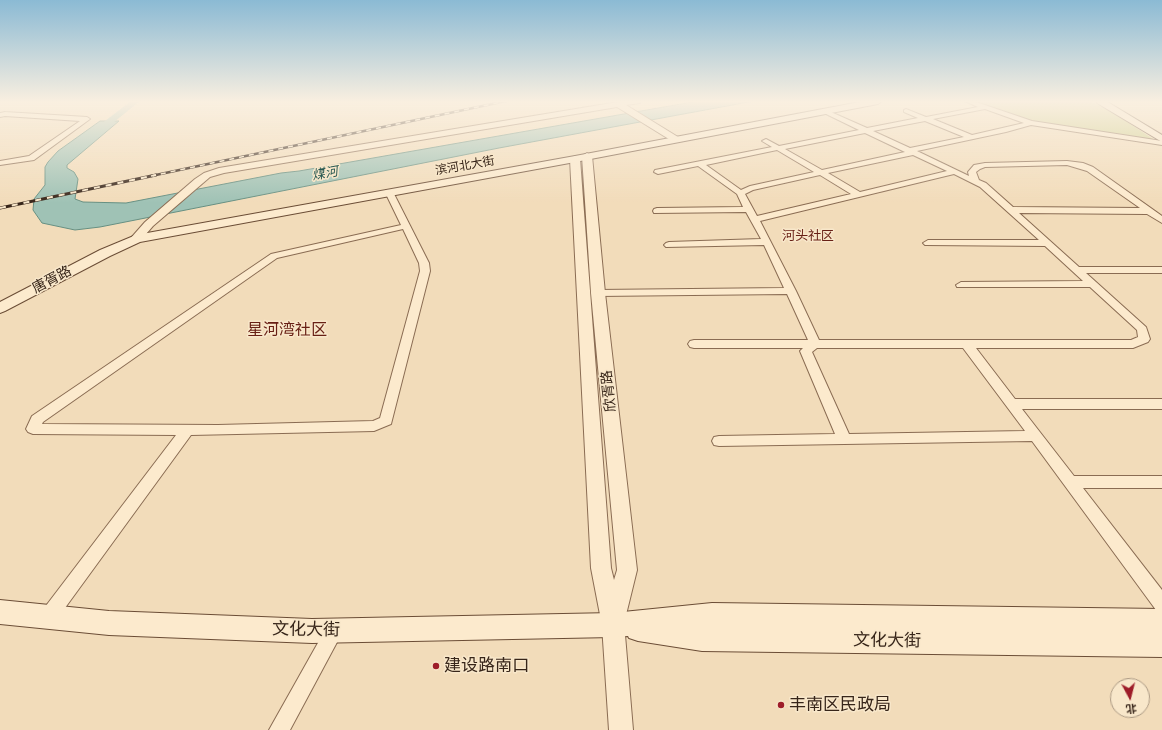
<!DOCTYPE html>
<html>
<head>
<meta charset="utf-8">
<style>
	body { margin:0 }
	#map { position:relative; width:1162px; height:730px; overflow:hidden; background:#f2dcba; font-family:"Libre Baskerville","Noto Sans SC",serif }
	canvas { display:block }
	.north { position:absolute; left:1110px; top:678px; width:40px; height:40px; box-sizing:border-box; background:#f8e7ca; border:1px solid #ab9983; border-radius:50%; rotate:173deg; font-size:11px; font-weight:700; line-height:16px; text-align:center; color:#372519 }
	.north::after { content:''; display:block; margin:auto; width:14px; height:18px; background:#9e1d29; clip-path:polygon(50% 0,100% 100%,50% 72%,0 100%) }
</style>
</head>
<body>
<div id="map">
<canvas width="1162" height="730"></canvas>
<div class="north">北</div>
</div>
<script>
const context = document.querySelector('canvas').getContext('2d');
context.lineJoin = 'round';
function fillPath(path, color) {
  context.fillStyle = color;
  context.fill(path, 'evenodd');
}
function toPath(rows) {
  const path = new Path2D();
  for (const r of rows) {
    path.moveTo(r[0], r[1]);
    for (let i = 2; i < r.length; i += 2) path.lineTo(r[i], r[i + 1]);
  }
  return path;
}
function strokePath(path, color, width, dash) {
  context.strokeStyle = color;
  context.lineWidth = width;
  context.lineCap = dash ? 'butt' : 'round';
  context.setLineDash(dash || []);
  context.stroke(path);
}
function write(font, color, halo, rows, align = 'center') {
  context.font = font + ' "Libre Baskerville","Noto Sans SC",serif';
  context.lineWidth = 3;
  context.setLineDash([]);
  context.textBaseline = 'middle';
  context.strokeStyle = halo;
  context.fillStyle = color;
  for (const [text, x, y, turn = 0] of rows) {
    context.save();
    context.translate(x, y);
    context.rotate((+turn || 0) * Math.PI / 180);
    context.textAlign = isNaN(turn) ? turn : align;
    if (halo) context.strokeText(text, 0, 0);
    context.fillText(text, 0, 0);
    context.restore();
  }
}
const green = toPath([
	[972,101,1090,101,1114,113,1156,141,1028,121]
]);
const water = toPath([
	[698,101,754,101,499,148,100,227,75,230,42,223,33,210,34,199,45,185,45,167,48,162,58,151,100,121,119,121,67,165,67,168,74,172,78,179,75,199,83,202,126,203,281,173,299,171,698,101]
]);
const canal = toPath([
	[131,101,140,101,98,135,92,135,90,133,92,131,131,101]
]);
const minor = toPath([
	[965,101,973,101,1032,121,1162,141,1162,145,1031,125,1006,132,917,151,969,176,968,172,974,165,985,163,1067,161,1083,163,1093,167,1162,216,1162,223,1147,214,1019,213,1079,267,1162,267,1162,273,1086,273,1146,327,1150,339,1148,342,1133,348,976,348,1015,399,1162,399,1162,409,1022,409,1074,476,1162,476,1162,488,1083,488,1162,590,1162,612,1156,610,1032,441,719,446,714,445,712,441,714,437,719,436,835,434,800,351,803,348,694,348,690,347,688,344,690,341,694,340,808,340,787,294,598,296,593,293,598,290,784,288,764,245,666,247,664,245,666,243,669,242,761,239,746,212,654,213,653,211,654,209,657,208,743,207,737,194,698,166,658,174,654,172,655,170,772,147,762,141,766,139,779,146,859,130,822,112,822,110,824,109,867,128,918,118,904,112,904,110,906,109,926,117,978,107,965,101],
	[985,109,1024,123,972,135,933,119,985,109],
	[925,121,964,137,910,148,873,131,925,121],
	[865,133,905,152,822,170,785,149,865,133],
	[777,150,814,172,750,186,741,190,706,165,777,150],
	[913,155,947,171,860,192,828,173,913,155],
	[1067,165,1087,171,1140,208,1013,207,986,183,979,180,976,172,980,169,985,167,1067,165],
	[954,174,980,187,1039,240,928,240,923,243,925,245,1045,246,1083,281,961,282,956,285,957,287,1090,287,1137,330,1138,337,1131,340,819,340,796,291,760,221,954,174],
	[820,175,851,194,757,216,745,194,753,190,820,175],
	[817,348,963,348,1025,431,849,434,812,352,817,348],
	[5,112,87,117,90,119,34,160,0,165,0,161,29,156,80,121,5,116,0,117,0,113,5,112],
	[386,190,389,190,393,192,429,263,430,271,391,424,374,431,191,435,54,623,48,625,42,623,39,617,42,611,176,435,33,434,28,432,26,429,32,416,271,254,401,225,385,192,386,190],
	[403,229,419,263,420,271,380,418,373,421,218,425,42,424,43,422,277,258,403,229],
	[334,622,340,625,343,631,290,730,269,730,328,625,334,622]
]);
const tertiary = toPath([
	[624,101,641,101,640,103,626,105,678,137,679,139,678,141,672,141,617,107,224,173,210,177,203,183,153,226,140,241,132,241,130,239,145,222,195,179,204,173,219,168,624,101],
	[587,153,592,156,605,293,637,570,624,623,633,730,609,730,602,625,591,568,570,159,575,156,580,159,611,568,614,580,617,570,591,293,582,156,587,153]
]);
const secondary = toPath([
	[865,101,882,101,878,104,575,162,140,242,110,256,5,311,0,313,0,302,100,250,136,235,575,156,865,101],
	[1096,101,1106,101,1162,135,1162,142,1097,103,1096,101],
	[0,600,109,611,312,619,613,613,712,603,1162,609,1162,657,702,651,638,641,629,638,628,636,613,637,312,643,109,635,0,624,0,600]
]);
const railFar1 = toPath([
	[151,176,506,101]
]);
const rail = toPath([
	[0,208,156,175]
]);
const markers = [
	[436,666,4,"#9e1d29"],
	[781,705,4,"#9e1d29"]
];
const farStreetnames = [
	["滨河北大街",465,166,-10]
];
const farWaternames = [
	["煤河",325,174,-10]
];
const farQuarternames = [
	["河头社区",808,236]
];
const streetNames = [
	["唐胥路",52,280,-28],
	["欣胥路",609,391,-96]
];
const quarterNames = [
	["星河湾社区",287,330]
];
const nearStreetnames = [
	["文化大街",306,630,1],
	["文化大街",887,641,1]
];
const nearPoinames = [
	["建设路南口",444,666],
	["丰南区民政局",789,705]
];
fillPath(green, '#ced08d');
fillPath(water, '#9fc2b5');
strokePath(water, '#668f82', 1);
fillPath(canal, '#9fc2b5');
strokePath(minor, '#8a6c53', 2);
strokePath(tertiary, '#8a6c53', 2);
strokePath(secondary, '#6b4d36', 2);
fillPath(minor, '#fceacd');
fillPath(tertiary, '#fceacd');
fillPath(secondary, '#fceacd');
strokePath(railFar1, '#372519', 2.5);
strokePath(rail, '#372519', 3);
strokePath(railFar1, '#f8e7ca', 1.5, [5]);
strokePath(rail, '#f8e7ca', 2, [6]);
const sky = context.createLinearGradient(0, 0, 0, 203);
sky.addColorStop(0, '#8bbad4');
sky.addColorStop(0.5, '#f9efe0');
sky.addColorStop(1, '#f9efe000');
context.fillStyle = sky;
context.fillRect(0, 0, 1162, 203);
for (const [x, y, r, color] of markers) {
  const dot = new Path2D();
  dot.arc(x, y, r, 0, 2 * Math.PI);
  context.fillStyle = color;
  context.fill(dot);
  strokePath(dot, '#f8e7ca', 1.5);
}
write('12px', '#372519', '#f8e7ca', farStreetnames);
write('italic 13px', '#275851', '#f8e7ca', farWaternames);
write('13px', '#682015', '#f8e7ca', farQuarternames);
write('14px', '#372519', '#f8e7ca', streetNames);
write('16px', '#682015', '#f8e7ca', quarterNames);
write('17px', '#372519', '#f8e7ca', nearStreetnames);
write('17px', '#372519', '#f8e7ca', nearPoinames, 'left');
</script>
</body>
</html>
